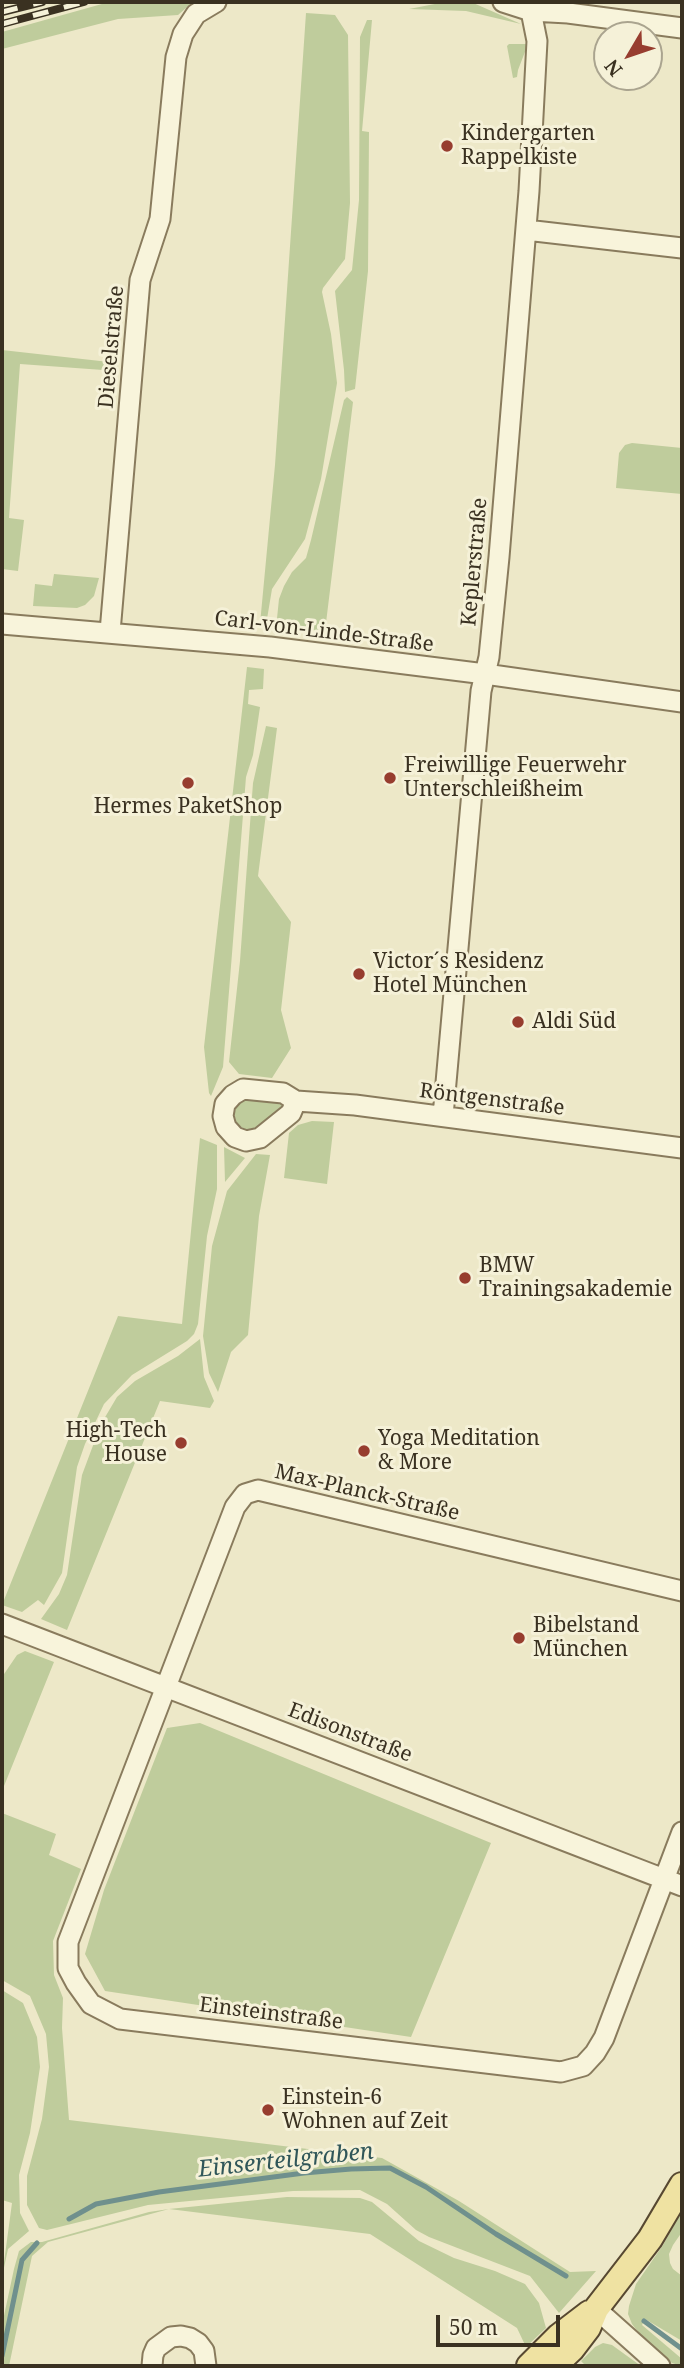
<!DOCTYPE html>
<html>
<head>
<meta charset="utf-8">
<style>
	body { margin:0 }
	#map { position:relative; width:684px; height:2368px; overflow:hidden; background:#ede8c8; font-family:"Noto Serif",serif }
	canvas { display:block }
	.frame { position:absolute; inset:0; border:4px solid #3a3121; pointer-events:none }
	.north { position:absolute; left:593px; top:21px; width:70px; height:70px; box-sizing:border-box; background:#f5f1d8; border:2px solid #aaa48f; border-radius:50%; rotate:231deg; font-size:19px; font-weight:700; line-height:28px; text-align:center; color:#3a3121 }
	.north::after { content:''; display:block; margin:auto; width:24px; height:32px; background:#973d2f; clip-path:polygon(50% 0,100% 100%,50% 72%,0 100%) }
	.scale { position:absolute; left:436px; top:2315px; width:124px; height:32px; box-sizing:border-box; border:4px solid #3a3121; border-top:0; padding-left:9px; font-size:21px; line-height:24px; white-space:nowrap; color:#3a3121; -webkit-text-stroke:5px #f5f1d8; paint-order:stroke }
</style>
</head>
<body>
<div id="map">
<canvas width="684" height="2368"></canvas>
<div class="frame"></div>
<div class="north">N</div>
<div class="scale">50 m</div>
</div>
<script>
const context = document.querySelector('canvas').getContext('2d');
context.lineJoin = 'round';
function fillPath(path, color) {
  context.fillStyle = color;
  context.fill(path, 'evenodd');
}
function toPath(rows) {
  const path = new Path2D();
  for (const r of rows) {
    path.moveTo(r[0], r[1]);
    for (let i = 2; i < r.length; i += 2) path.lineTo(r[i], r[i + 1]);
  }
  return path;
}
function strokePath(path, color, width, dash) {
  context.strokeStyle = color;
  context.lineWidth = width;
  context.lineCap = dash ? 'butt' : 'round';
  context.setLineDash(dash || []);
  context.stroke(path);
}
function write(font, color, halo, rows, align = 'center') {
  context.font = font + ' "Noto Serif",serif';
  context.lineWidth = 6;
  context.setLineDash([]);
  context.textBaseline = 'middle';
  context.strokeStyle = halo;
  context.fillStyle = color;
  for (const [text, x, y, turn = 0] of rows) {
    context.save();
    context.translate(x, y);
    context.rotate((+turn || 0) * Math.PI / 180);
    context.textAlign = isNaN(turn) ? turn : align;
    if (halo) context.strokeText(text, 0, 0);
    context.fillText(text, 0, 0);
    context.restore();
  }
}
const green = toPath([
	[109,2,193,2,178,15,118,19,2,49,2,32],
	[445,2,471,2,521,24,466,11,409,9],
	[306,13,335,15,348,35,350,203,345,259,323,288,322,292,331,334,337,383,321,479,305,539,272,589,267,619,264,624,260,624,275,465],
	[367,20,372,20,362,131,369,132,368,271,355,389,345,392,344,370,335,291,352,270,359,200,360,37],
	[509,44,528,44,518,70,517,77,513,78,507,46],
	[2,350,118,363,117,371,20,364,9,518,24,520,18,571,2,569],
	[347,397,353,402,325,631,276,628,279,599,284,586,292,572,306,558,311,540,344,400],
	[632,443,682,448,682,494,616,488,619,453,625,445],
	[54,574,99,578,94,596,85,605,77,608,33,606,35,584,52,586],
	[247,667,264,669,263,689,249,690,248,704,260,707,253,755,246,777,223,1067,211,1096,209,1093,204,1047],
	[266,726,277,728,258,876,291,922,281,1010,291,1048,272,1078,239,1074,229,1062,240,961,253,783],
	[246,1098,279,1102,283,1106,257,1127,246,1130,237,1124,234,1114,238,1103],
	[312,1121,334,1122,327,1184,284,1178,289,1133,298,1125],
	[200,1138,217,1145,217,1189,207,1236,198,1324,194,1334,187,1341,132,1375,104,1404,85,1444,77,1467,62,1573,44,1605,38,1600,22,1612,2,1605,118,1316,182,1324],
	[224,1147,245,1158,225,1182],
	[256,1154,270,1155,259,1216,248,1335,231,1352,218,1392,209,1373,203,1336,212,1246,227,1191],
	[200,1339,204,1377,214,1401,210,1408,160,1401,67,1630,41,1619,59,1594,67,1575,82,1475,101,1424,117,1397,135,1381,178,1356],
	[25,1651,54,1662,2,1791,2,1677,17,1655],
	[200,1723,491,1843,411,2037,105,1991,85,1954,104,1890,167,1728],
	[2,1813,56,1834,49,1855,81,1869,53,1941,54,1975,63,1998,62,2028,69,2120,382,2158,459,2201,570,2272,596,2271,559,2313,530,2276,429,2237,416,2230,387,2204,360,2190,293,2191,148,2205,47,2230,39,2228,27,2205,27,2176,42,2119,49,2067,46,2034,30,1996,2,1980],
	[2,1990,23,2003,37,2037,40,2067,30,2133,19,2175,20,2213,29,2231,8,2249,2,2277,12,2203,2,2200],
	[287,2197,360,2198,372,2202,419,2241,454,2258,495,2271,525,2284,539,2303,546,2328,526,2347,517,2328,370,2234,169,2209,48,2242,32,2256,9,2366,2,2366,2,2325,14,2269,19,2251,31,2242,42,2242,149,2212,169,2209],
	[682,2211,682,2232,673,2245,669,2254,670,2263,673,2269,682,2276,682,2341,645,2319,642,2325,682,2359,682,2366,672,2363,639,2333,632,2324,628,2314,629,2306,636,2284,663,2245],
	[603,2343,612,2345,641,2366,586,2366,581,2361,595,2347]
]);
const stream = toPath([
	[69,2219,96,2204,159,2192,304,2173,351,2169,390,2168,426,2187,496,2234,566,2276],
	[644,2321,682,2349],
	[2,2356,22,2260,37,2243]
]);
const minor = toPath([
	[503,2,531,11,568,13,682,28],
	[526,230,682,248],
	[2,624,270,647,485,674,682,702],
	[110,632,140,280,160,219,176,57,183,34,196,14,216,2],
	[296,1101,291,1113,260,1138,246,1141,235,1137,226,1127,223,1116,225,1104,233,1095,243,1089,283,1093,296,1101,355,1105,682,1148],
	[443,1116,481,691,489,657,499,557,529,191,537,41,531,11],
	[682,1591,258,1490,245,1494,235,1507,68,1942,68,1968,76,1983,91,2004,120,2019,561,2072,583,2066,595,2053,604,2038,682,1832],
	[2,1624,682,1886],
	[596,2309,660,2366],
	[152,2366,153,2355,156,2348,171,2337,181,2336,190,2338,198,2343,204,2351,206,2366]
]);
const major = toPath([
	[529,2366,559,2336,589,2313],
	[554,2366,572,2349,588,2328,596,2309,650,2239,682,2185]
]);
const rail = toPath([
	[2,12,42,2],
	[2,24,84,2]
]);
const markers = [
	[447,146,7,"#973d2f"],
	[390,778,7,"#973d2f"],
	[188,783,7,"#973d2f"],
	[359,974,7,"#973d2f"],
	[518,1022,7,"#973d2f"],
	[465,1278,7,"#973d2f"],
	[181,1443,7,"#973d2f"],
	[364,1451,7,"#973d2f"],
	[519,1638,7,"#973d2f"],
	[268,2110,7,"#973d2f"]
];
const poiNames = [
	["Kindergarten",461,134],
	["Rappelkiste",461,158],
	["Freiwillige Feuerwehr",404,766],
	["Unterschleißheim",404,790],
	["Hermes PaketShop",188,807,"center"],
	["Victor´s Residenz",373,962],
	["Hotel München",373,986],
	["Aldi Süd",532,1022],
	["BMW",479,1266],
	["Trainingsakademie",479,1290],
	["High-Tech",167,1431,"right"],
	["House",167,1455,"right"],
	["Yoga Meditation",378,1439],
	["& More",378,1463],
	["Bibelstand",533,1626],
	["München",533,1650],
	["Einstein-6",282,2098],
	["Wohnen auf Zeit",282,2122]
];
const streetNames = [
	["Dieselstraße",112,347,-85],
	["Keplerstraße",475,562,-85],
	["Carl-von-Linde-Straße",324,632,7],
	["Röntgenstraße",492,1100,7],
	["Max-Planck-Straße",367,1493,13],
	["Edisonstraße",350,1733,21],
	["Einsteinstraße",271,2014,7]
];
const waterNames = [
	["Einserteilgraben",286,2161,-6]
];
fillPath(green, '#bfcc9c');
strokePath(stream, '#6f908d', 5);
strokePath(minor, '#897b5d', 23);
strokePath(major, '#574831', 28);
strokePath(minor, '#f8f4db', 19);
strokePath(major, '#efe2a2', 24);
strokePath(rail, '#3a3121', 8);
strokePath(rail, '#f5f1d8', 5, [16]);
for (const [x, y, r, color] of markers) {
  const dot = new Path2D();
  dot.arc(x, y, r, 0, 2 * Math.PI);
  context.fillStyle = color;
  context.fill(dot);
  strokePath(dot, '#f5f1d8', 2.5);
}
write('21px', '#3a3121', '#f5f1d8', poiNames, 'left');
write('21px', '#3a3121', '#f5f1d8', streetNames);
write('italic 23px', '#305659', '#f5f1d8', waterNames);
</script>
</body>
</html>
